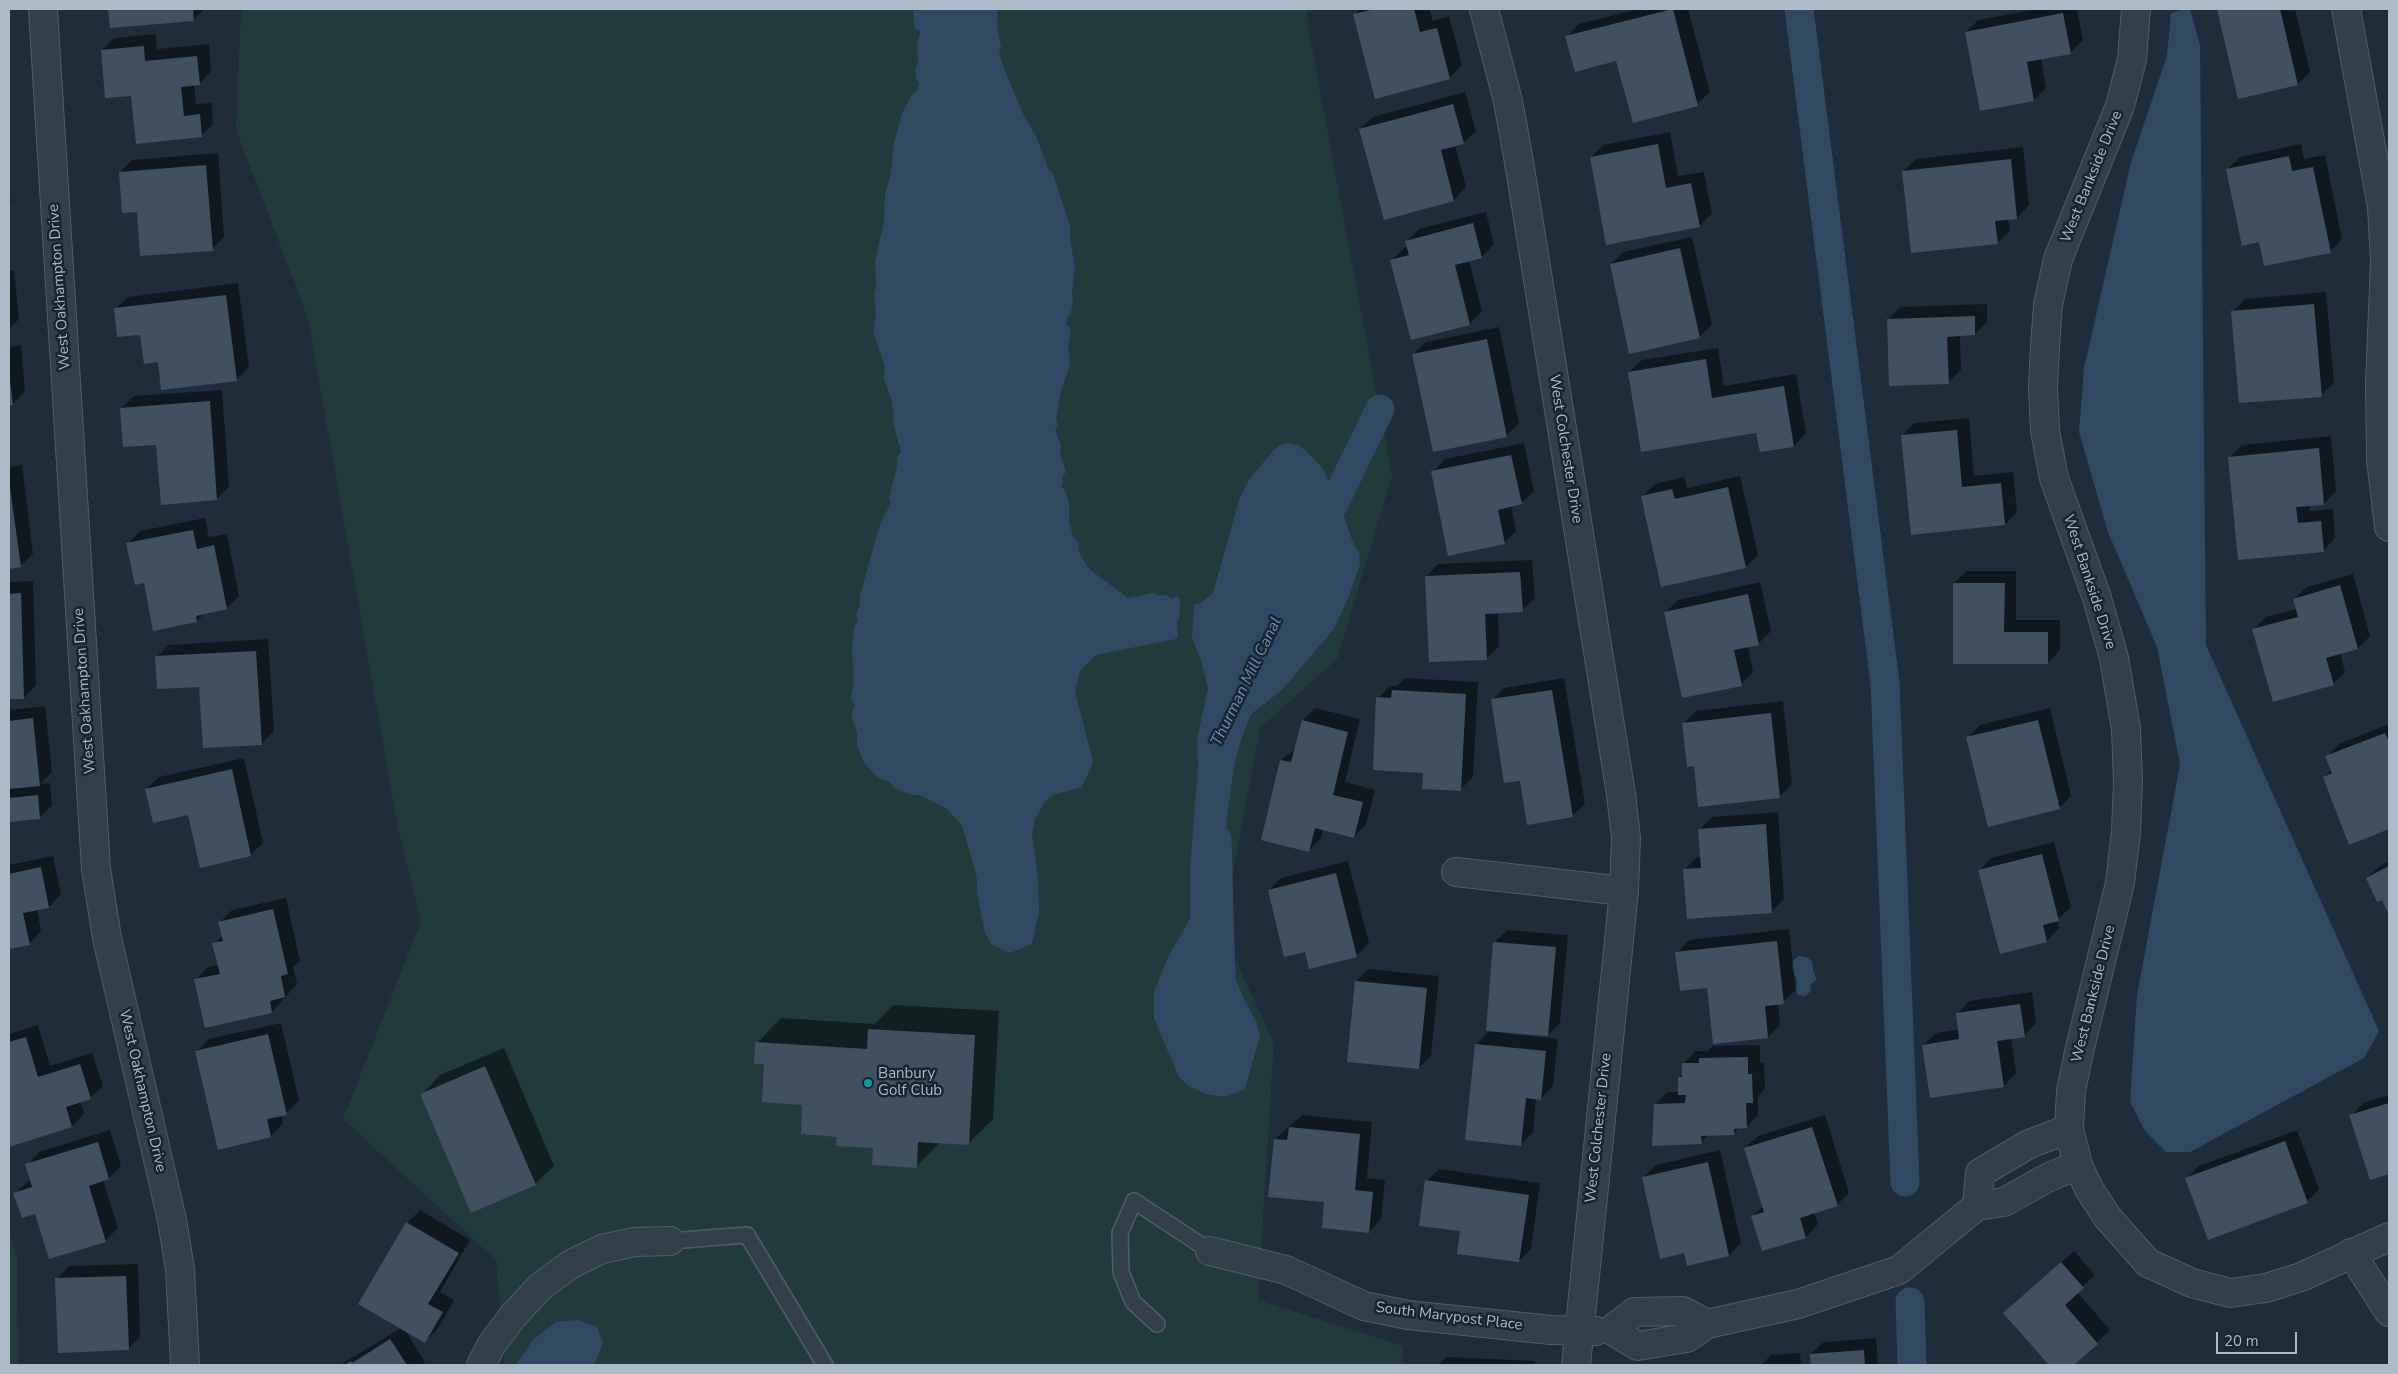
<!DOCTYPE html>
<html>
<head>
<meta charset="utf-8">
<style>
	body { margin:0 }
	#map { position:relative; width:2398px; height:1374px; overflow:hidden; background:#1f2d3b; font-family:"Nunito Sans",sans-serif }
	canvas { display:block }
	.frame { position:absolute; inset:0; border:10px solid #adbac7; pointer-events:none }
	.scale { position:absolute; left:2216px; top:1332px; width:81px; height:22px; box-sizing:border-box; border:2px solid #adbac7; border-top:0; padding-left:6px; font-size:15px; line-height:18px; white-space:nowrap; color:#adbac7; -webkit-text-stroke:4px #18242f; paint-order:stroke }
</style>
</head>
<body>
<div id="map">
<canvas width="2398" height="1374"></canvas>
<div class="frame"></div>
<div class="scale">20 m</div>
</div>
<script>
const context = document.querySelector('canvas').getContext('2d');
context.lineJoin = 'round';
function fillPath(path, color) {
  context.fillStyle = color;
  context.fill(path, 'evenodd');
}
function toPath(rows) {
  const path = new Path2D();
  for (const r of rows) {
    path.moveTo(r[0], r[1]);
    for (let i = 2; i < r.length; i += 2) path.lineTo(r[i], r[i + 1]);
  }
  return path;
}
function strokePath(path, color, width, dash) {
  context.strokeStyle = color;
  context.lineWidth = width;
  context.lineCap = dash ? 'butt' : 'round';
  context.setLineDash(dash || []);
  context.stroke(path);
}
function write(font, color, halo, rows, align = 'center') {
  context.font = font + ' "Nunito Sans",sans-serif';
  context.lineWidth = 5;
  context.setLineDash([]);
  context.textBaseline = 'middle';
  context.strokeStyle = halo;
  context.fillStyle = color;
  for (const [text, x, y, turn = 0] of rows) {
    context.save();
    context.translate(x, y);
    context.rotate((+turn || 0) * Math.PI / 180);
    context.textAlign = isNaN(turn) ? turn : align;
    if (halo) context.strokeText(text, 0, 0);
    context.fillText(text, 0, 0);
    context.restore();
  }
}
const green = toPath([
	[241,9,1307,9,1308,27,1392,477,1337,659,1260,728,1222,931,1274,1043,1258,1300,1403,1346,1403,1365,505,1365,496,1260,343,1119,421,922,397,823,308,318,236,130],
	[9,1231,17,1256,18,1365,9,1365]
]);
const water = toPath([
	[913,9,998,9,997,23,1001,47,999,53,1004,69,1025,118,1036,136,1048,168,1053,174,1070,226,1070,237,1075,269,1072,292,1073,304,1070,315,1068,315,1066,324,1071,330,1068,345,1070,365,1061,391,1056,419,1058,426,1055,430,1061,445,1060,454,1066,472,1062,477,1063,482,1061,486,1066,492,1069,504,1069,522,1074,539,1078,542,1079,552,1088,568,1128,598,1153,593,1160,596,1166,595,1171,599,1176,596,1179,598,1181,604,1179,609,1180,615,1177,623,1178,636,1176,639,1096,655,1080,671,1075,692,1093,761,1092,765,1082,787,1053,795,1045,801,1035,819,1032,834,1038,878,1039,911,1032,944,1010,953,991,944,985,933,977,892,977,879,962,825,946,808,921,796,908,794,895,788,889,781,878,778,864,763,857,745,857,733,851,715,855,705,851,698,854,681,852,649,854,628,858,620,856,615,860,604,860,595,880,524,891,503,889,498,897,467,897,458,901,452,894,426,892,401,884,379,885,367,873,331,876,314,874,293,876,287,875,262,884,221,885,194,891,174,893,147,902,113,912,94,917,91,919,84,916,79,915,70,918,62,917,43,920,34,919,29,915,29],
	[2183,9,2190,9,2200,45,2206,645,2379,1031,2364,1058,2190,1152,2166,1152,2145,1131,2130,1101,2137,995,2180,764,2157,647,2108,532,2079,432,2084,368,2131,162,2167,56,2171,13],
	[1288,443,1299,445,1322,467,1338,501,1354,545,1359,552,1360,564,1349,596,1334,629,1281,691,1251,714,1241,740,1234,766,1215,905,1220,940,1243,997,1257,1024,1260,1036,1245,1089,1225,1097,1206,1094,1189,1086,1179,1077,1154,1019,1154,992,1168,957,1190,919,1190,868,1198,766,1197,740,1208,688,1201,660,1192,638,1194,605,1201,603,1213,593,1239,500,1250,478,1273,451,1281,444],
	[1799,956,1806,957,1812,961,1813,971,1817,979,1811,984,1810,992,1805,996,1798,995,1796,991,1797,981,1791,967,1793,960],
	[578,1320,597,1327,603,1343,594,1365,516,1365,533,1340,556,1322]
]);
const shadow = toPath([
	[109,9,204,9,193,20,111,26],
	[1360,9,1429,9,1433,21,1449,16,1462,65,1449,78,1354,15],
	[1638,9,1688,9,1710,92,1697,104,1617,59,1567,37,1579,24],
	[2038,9,2077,9,2083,40,2070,53,2041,58,2046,88,2034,100,1966,32,1978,20],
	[2218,9,2295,9,2310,72,2298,84,2239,98],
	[156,34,157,49,209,44,211,71,199,84,194,84,196,104,212,103,213,124,201,136,132,94,102,50,114,38],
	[1465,92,1476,131,1463,143,1455,145,1466,187,1454,200,1385,219,1360,129,1373,117],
	[1670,132,1678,176,1704,172,1712,214,1699,226,1591,157,1603,145],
	[2301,144,2304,159,2325,155,2342,239,2330,252,2260,241,2227,169,2240,157],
	[2023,147,2029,205,2017,218,2008,218,2010,231,1997,243,1903,171,1916,159],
	[218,153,224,237,212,249,138,210,120,172,132,160],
	[9,181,11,203,9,205],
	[1486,212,1494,244,1482,257,1469,260,1482,311,1470,324,1412,339,1392,260,1404,248,1408,247,1407,241,1419,229],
	[1692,237,1712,325,1699,337,1611,264,1623,252],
	[14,270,19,319,9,329,9,271],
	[238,283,249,367,236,380,159,360,141,333,115,309,128,297],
	[2326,292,2334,383,2321,395,2233,311,2245,299],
	[1987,304,1987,322,1975,334,1960,335,1961,370,1948,382,1888,320,1900,307],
	[1499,327,1519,423,1507,435,1434,451,1413,354,1426,342],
	[21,345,25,391,13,404,9,404,9,347],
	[1718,348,1724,386,1796,374,1806,433,1794,446,1629,372,1642,360],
	[222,390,229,487,216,499,121,408,134,396],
	[1969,418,1974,476,2013,472,2017,512,2005,524,1902,436,1914,423],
	[2331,436,2336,491,2324,504,2309,505,2310,511,2333,509,2335,538,2323,551,2229,458,2242,445],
	[1524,443,1534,491,1521,503,1511,505,1516,531,1504,543,1433,472,1445,459],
	[22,465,33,554,20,566,9,567,9,467],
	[1740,476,1758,555,1746,567,1643,496,1655,484,1684,477,1687,488],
	[205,518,209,537,227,534,239,596,227,608,205,613,197,621,145,581,128,544,140,531],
	[1532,560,1535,598,1522,610,1498,612,1499,646,1487,658,1426,577,1438,564],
	[1967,571,2016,571,2016,620,2060,620,2060,650,2048,663,1954,663,1954,583],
	[2353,574,2370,636,2358,648,2340,653,2345,672,2333,684,2254,629,2266,617,2297,609,2294,599,2307,587],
	[33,581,36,685,24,698,9,698,9,582],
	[1760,582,1771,631,1758,644,1748,646,1753,672,1741,685,1666,612,1678,600],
	[268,639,274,731,261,744,201,685,156,657,169,645],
	[1405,678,1478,682,1473,777,1461,789,1424,772,1378,698,1390,686,1397,686],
	[1564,678,1585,804,1572,816,1492,700,1504,688],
	[1783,701,1792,784,1779,797,1695,765,1684,723,1696,711],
	[45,706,52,772,40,784,50,783,52,805,40,817,9,821,9,710],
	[1315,708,1360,719,1345,782,1375,790,1366,824,1354,837,1323,829,1321,838,1308,851,1262,839,1281,760,1296,748,1303,720],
	[2050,708,2071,796,2059,808,1968,738,1980,725],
	[2389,724,2389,828,2350,843,2324,777,2332,769,2327,757,2339,744],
	[244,758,263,843,250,855,189,813,146,789,159,777],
	[1778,812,1784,899,1771,912,1684,870,1697,857,1701,857,1700,829,1712,817],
	[2054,842,2071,907,2057,920,2059,928,2047,941,2001,953,1979,871,1991,858],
	[53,856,61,894,49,907,37,909,41,931,29,944,9,947,9,865],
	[1348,861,1369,943,1356,956,1269,890,1281,878],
	[2389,861,2389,912,2382,898,2367,878,2380,866],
	[286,898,300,961,293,967,297,984,272,1012,196,980,208,967,219,965,214,944,223,935,220,922,232,910],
	[1789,929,1796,990,1783,1002,1778,1003,1780,1025,1768,1037,1708,986,1677,953,1689,940],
	[1507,930,1568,935,1560,1023,1548,1035,1501,1031,1501,1033,1558,1039,1553,1086,1540,1099,1536,1098,1533,1132,1520,1145,1476,1044,1490,1030,1495,942],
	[1368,969,1439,976,1431,1056,1418,1068,1356,982],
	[2032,992,2036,1023,2024,1036,2011,1037,2016,1073,2004,1086,1923,1045,1936,1033,1959,1029,1957,1014,1969,1001],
	[893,1005,999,1011,993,1119,968,1144,940,1142,916,1167,875,1147,838,1136,804,1104,765,1063,757,1043,781,1018,875,1024],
	[281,1023,299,1101,286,1113,281,1115,283,1123,271,1136,196,1052,209,1039],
	[38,1025,50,1066,92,1053,103,1086,90,1098,80,1101,84,1114,72,1126,9,1146,9,1034],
	[1760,1045,1760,1062,1764,1063,1765,1089,1758,1096,1758,1115,1746,1127,1740,1127,1734,1133,1709,1134,1701,1143,1654,1144,1655,1105,1667,1092,1679,1092,1679,1078,1683,1073,1683,1064,1695,1051,1708,1051,1712,1046],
	[504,1048,554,1166,535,1184,422,1094,440,1075],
	[2389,1095,2389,1173,2371,1179,2351,1116,2363,1103],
	[1302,1115,1372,1122,1367,1178,1385,1180,1381,1219,1369,1232,1275,1139],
	[1825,1115,1849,1193,1837,1205,1814,1212,1818,1224,1806,1237,1763,1250,1753,1216,1763,1206,1745,1148,1758,1136],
	[110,1130,121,1166,109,1178,103,1180,118,1228,105,1241,36,1213,15,1193,31,1179,27,1165,39,1152],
	[2297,1130,2319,1189,2307,1202,2186,1179,2199,1166],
	[1720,1150,1741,1243,1729,1255,1643,1177,1656,1165],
	[1439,1169,1540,1183,1531,1249,1519,1261,1461,1230,1427,1181],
	[420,1210,470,1240,440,1292,454,1300,437,1330,424,1342,405,1330,425,1362,422,1365,340,1365,401,1328,360,1304,407,1223],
	[2074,1251,2095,1275,2077,1292,2110,1330,2072,1365,2051,1365,2005,1313],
	[138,1264,140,1337,128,1349,57,1279,69,1266],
	[1876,1338,1878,1365,1812,1365,1811,1354,1824,1342],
	[1800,1353,1801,1365,1761,1365,1771,1355],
	[1447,1357,1535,1361,1535,1365,1438,1365]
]);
const canal = toPath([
	[1799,9,1885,683,1905,1182],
	[1320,532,1380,409],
	[1217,839,1221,980],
	[1910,1302,1912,1365]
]);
const building = toPath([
	[108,9,193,9,194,21,110,28],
	[1375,9,1414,9,1420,32,1437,28,1450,79,1375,99,1353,14],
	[1673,9,1698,106,1633,123,1616,61,1575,72,1565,36],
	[2217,9,2280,9,2298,85,2238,99],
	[2063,13,2071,54,2027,62,2034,101,1980,111,1965,32],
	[144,46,145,61,197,56,200,85,181,87,184,116,200,114,202,137,136,144,131,96,105,98,101,50],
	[1453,104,1464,144,1441,150,1454,201,1384,220,1359,129],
	[1658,144,1666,188,1691,183,1700,227,1606,245,1590,157],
	[2289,156,2292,171,2313,167,2331,253,2264,266,2259,242,2242,246,2226,169],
	[2011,159,2017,219,1995,221,1998,244,1911,253,1902,171],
	[206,165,213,251,140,256,137,212,122,213,119,172],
	[1473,223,1482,258,1455,265,1470,325,1411,340,1390,260,1409,255,1405,241],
	[1680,248,1700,338,1629,354,1610,264],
	[226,295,237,381,161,390,158,362,144,364,140,335,117,337,114,308],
	[2314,304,2322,397,2239,403,2231,311],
	[1975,316,1975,335,1947,337,1949,384,1889,386,1887,319],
	[1487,339,1507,437,1433,452,1412,354],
	[1706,359,1712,398,1784,386,1794,447,1760,452,1756,433,1641,452,1628,372],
	[9,372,13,405,9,405],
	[210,401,217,500,161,505,156,445,123,447,120,408],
	[1957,430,1962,487,2001,483,2005,525,1911,535,1901,435],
	[2319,448,2324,505,2296,507,2298,523,2321,521,2324,552,2238,560,2228,457],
	[1511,455,1522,504,1498,510,1505,544,1448,556,1431,471],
	[9,480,21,567,9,569],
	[1728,487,1746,568,1661,587,1641,496,1672,489,1675,499],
	[193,530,197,549,214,545,227,609,196,616,197,622,153,631,144,583,135,585,126,543],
	[1520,572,1523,612,1485,614,1487,660,1429,662,1425,576],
	[1953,583,2005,583,2004,632,2048,632,2048,664,1953,664],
	[2340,585,2358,649,2326,658,2334,685,2273,702,2252,629,2298,617,2293,599],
	[21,593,24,699,9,699,9,594],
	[1748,594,1759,645,1734,650,1742,686,1682,698,1664,612],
	[256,651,262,745,203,748,199,687,157,689,155,656],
	[1392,690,1466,694,1461,791,1422,789,1423,773,1373,770,1376,697,1391,698],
	[1552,690,1573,817,1527,825,1520,781,1504,783,1491,699],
	[1771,713,1780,798,1698,807,1694,766,1687,767,1682,723],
	[33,718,40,786,9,789,9,721],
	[1302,720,1348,732,1333,795,1363,802,1354,838,1315,828,1309,852,1261,840,1280,760,1291,762],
	[2038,720,2060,809,1988,827,1966,737],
	[2385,733,2389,742,2389,829,2349,845,2323,777,2332,773,2325,756],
	[232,769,251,856,200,868,188,815,153,823,145,789],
	[38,795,40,819,9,822,9,798],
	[1766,824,1772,913,1687,919,1683,869,1701,868,1698,829],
	[2042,854,2059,921,2043,925,2047,942,2000,954,1978,870],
	[2389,866,2389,915,2382,900,2377,902,2366,878],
	[41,867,49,908,23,913,30,945,9,949,9,874],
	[1336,873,1357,957,1309,969,1305,952,1284,957,1268,890],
	[273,909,288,974,281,976,285,997,270,1001,272,1013,205,1028,194,979,220,974,212,943,223,941,218,922],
	[1777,941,1784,1004,1765,1006,1768,1038,1713,1044,1707,988,1680,991,1675,952],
	[1493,942,1556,947,1548,1036,1486,1031],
	[1355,981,1427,988,1419,1069,1347,1062],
	[2020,1004,2025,1037,1997,1041,2004,1087,1930,1098,1922,1045,1959,1039,1956,1013],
	[868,1029,975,1035,969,1145,918,1142,917,1168,872,1165,873,1148,836,1146,837,1137,801,1134,802,1105,762,1102,764,1064,754,1064,755,1042,867,1049],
	[268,1034,287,1115,267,1119,271,1137,218,1150,195,1051],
	[26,1037,38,1077,80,1064,91,1099,66,1107,72,1127,9,1147,9,1042],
	[1475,1044,1546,1051,1541,1100,1526,1098,1521,1146,1465,1140],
	[1748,1057,1748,1074,1752,1074,1753,1103,1746,1103,1747,1128,1734,1129,1734,1135,1701,1136,1702,1144,1652,1146,1654,1104,1685,1103,1686,1095,1678,1095,1678,1077,1682,1077,1682,1063,1699,1063,1699,1058],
	[485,1066,536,1185,471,1213,420,1094],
	[2389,1103,2389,1174,2370,1180,2349,1115],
	[1289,1127,1360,1134,1355,1190,1373,1192,1369,1233,1322,1228,1324,1202,1268,1197,1274,1139,1287,1140],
	[1812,1127,1838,1206,1800,1218,1806,1238,1762,1251,1751,1216,1764,1212,1744,1148],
	[2285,1141,2308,1203,2208,1240,2185,1178],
	[98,1142,109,1179,89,1186,106,1242,49,1259,35,1214,22,1218,13,1193,32,1187,25,1164],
	[1708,1162,1729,1256,1687,1266,1684,1253,1660,1259,1642,1177],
	[1425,1180,1529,1195,1519,1262,1457,1254,1460,1231,1419,1226],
	[406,1222,459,1253,428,1304,443,1312,425,1343,358,1304],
	[2061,1262,2084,1288,2065,1305,2098,1344,2074,1365,2049,1365,2003,1313],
	[126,1276,129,1350,58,1353,55,1278],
	[390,1339,407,1365,344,1365,351,1361,352,1363],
	[1864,1350,1865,1365,1811,1365,1810,1354]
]);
const lane = toPath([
	[670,1241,747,1235,825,1365],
	[1157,1324,1133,1302,1121,1272,1120,1233,1134,1201,1210,1251]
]);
const street = toPath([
	[43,9,96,869,107,938,172,1220,180,1269,185,1365],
	[1484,9,1508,101,1519,162,1621,794,1626,838,1624,891,1576,1365],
	[2136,9,2132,59,2120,106,2058,259,2048,305,2045,345,2043,387,2045,431,2054,478,2097,598,2114,658,2126,729,2128,781,2126,832,2120,883,2079,1052,2071,1091,2069,1129,2078,1165,2089,1189,2108,1218,2148,1263,2192,1283,2230,1293,2266,1288,2301,1277,2389,1237],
	[2346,9,2382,207,2385,261,2380,384,2381,459,2389,527],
	[1456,872,1624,891],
	[2069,1129,2029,1144,1980,1173,1977,1206,2004,1202,2049,1177,2078,1165],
	[1210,1251,1286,1270,1364,1306,1408,1315,1551,1330,1596,1331],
	[2351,1253,2389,1312],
	[1707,1324,1683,1311,1634,1312,1611,1330,1638,1346,1687,1338,1707,1324,1798,1304,1899,1270,1977,1206],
	[481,1365,492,1344,513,1316,541,1286,571,1264,602,1249,634,1242,670,1241]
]);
const markers = [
	[868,1083,5,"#0f9aa8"]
];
const streetNames = [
	["West Bankside Drive",2092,177,-68],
	["West Oakhampton Drive",60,287,-94],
	["West Colchester Drive",1565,449,81],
	["West Bankside Drive",2089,582,72],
	["West Oakhampton Drive",85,691,-94],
	["West Bankside Drive",2094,994,-76],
	["West Oakhampton Drive",142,1091,77],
	["West Colchester Drive",1599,1128,-84],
	["South Marypost Place",1449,1317,7]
];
const poiNames = [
	["Banbury",878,1074],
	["Golf Club",878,1091]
];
const waterNames = [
	["Thurman Mill Canal",1247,682,-64]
];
fillPath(green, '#213b3c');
fillPath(water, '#2f4962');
fillPath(shadow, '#0007');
strokePath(canal, '#2f4962', 29);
fillPath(building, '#405060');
strokePath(lane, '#505d68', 18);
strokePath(street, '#505d68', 30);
strokePath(lane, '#333f4b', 15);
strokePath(street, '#333f4b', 28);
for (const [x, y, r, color] of markers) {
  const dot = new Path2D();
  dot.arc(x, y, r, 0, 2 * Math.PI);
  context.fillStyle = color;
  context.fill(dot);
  strokePath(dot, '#18242f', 2);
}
write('15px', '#adbac7', '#18242f', streetNames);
write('15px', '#adbac7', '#18242f', poiNames, 'left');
write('italic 16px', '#6b8eae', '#18242f', waterNames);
</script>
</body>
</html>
